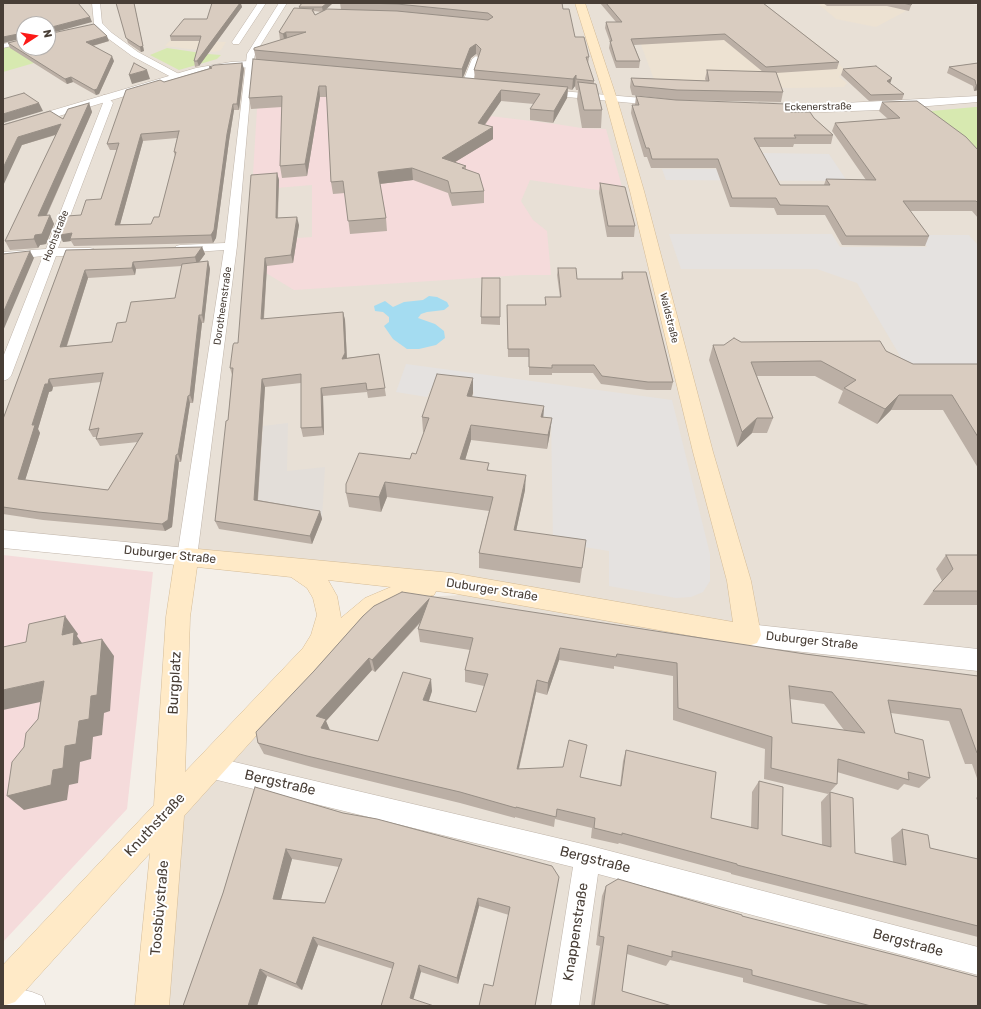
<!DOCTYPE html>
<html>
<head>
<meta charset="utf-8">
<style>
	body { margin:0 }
	#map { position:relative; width:981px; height:1009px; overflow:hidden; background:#f4efe8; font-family:Rubik,sans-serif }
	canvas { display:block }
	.frame { position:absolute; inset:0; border:4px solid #483e36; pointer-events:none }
	.north { position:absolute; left:16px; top:16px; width:40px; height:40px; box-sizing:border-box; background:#fff; border:1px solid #b6b2af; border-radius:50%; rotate:78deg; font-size:11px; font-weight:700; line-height:16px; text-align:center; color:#483e36 }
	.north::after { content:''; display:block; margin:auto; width:14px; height:18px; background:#fc1a17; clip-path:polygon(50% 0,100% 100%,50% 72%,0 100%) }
</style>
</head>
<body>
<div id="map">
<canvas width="981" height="1009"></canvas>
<div class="frame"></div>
<div class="north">N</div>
</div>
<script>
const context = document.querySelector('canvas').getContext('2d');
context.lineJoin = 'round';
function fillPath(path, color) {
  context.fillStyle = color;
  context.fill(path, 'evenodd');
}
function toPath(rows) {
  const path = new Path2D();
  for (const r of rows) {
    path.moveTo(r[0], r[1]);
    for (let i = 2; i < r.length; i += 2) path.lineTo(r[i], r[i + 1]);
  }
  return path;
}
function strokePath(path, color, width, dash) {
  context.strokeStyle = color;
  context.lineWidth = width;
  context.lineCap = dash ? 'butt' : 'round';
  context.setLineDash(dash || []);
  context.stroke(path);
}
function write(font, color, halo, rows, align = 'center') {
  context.font = font + ' Rubik,sans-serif';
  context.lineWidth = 4;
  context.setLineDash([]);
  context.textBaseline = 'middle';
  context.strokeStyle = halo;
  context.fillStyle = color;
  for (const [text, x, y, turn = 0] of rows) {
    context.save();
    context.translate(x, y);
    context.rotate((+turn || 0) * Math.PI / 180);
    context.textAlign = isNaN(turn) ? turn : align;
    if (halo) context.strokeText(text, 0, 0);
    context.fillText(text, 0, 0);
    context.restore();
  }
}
const residential = toPath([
	[3,3,962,3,978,5,978,60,976,62,978,63,978,1006,158,1006,176,817,366,621,406,598,461,595,457,578,3,533],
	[24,24,48,24,48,48,24,48]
]);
const industrial = toPath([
	[288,423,287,471,325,467,322,519,257,508,263,426]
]);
const education = toPath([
	[817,3,910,3,911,4,902,9,906,11,876,27,836,19],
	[777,19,791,24,821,47,845,70,839,77,847,83,844,87,790,88,655,82,634,26],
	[183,27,196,41,226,42,221,50,214,52,165,46]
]);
const medical = toPath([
	[325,96,556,124,581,128,606,129,624,194,530,180,521,201,533,220,547,231,551,275,522,275,294,290,266,273,244,275,297,238,312,237,312,185,252,190,257,109,282,99],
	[3,555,153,572,127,809,3,942]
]);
const green = toPath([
	[16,45,34,63,3,72,3,48],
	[167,48,208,54,221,55,217,59,179,70,150,55],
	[978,107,978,154,921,112,975,107]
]);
const parking = toPath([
	[760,153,829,154,847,181,666,180,662,169,768,169],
	[669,234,832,234,840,247,927,247,919,235,969,235,978,245,978,366,906,366,857,283,817,269,681,269],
	[406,364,672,400,710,554,710,581,703,592,691,597,676,598,609,586,609,551,553,542,551,417,470,407,474,392,432,387,427,397,396,392]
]);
const water = toPath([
	[429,296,437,297,447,302,449,306,444,310,427,312,421,314,418,318,435,324,444,331,445,338,436,345,419,349,407,349,393,339,384,326,389,322,389,317,383,312,375,311,374,306,385,301,393,307,404,302,423,300]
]);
const minor = toPath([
	[92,3,100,3,102,23,112,33,138,52,179,74,180,76,179,78,173,78,132,56,106,37,94,24,92,3],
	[258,3,266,3,239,44,233,44,232,42,258,3],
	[279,3,287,3,255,54,253,64,237,246,197,557,194,562,187,565,180,562,177,557,224,250,180,253,176,252,174,249,176,246,180,245,225,243,247,54,279,3],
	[24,39,24,43,3,48,3,44,24,39],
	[476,56,480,59,472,84,467,87,464,86,462,84,472,59,476,56],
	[104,95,107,96,113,103,58,248,90,248,94,249,96,252,94,255,90,256,56,256,11,376,8,379,3,381,3,357,43,256,3,260,3,252,46,249,103,103,99,98,104,95],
	[209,756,587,845,978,947,978,975,598,874,579,1006,551,1006,573,867,209,778,201,775,197,767,201,759,209,756],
	[3,985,32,992,42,996,46,1006,3,1006,3,985]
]);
const tertiary = toPath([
	[249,61,283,63,288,66,283,69,249,67,201,73,3,133,3,125,196,68,231,62,249,61],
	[538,89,665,100,669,101,671,103,669,105,665,106,534,94,532,92,534,90,538,89],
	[978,96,978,102,879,110,825,112,759,111,755,109,753,107,755,105,759,103,825,104,978,96],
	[3,530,187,548,195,550,199,557,195,564,187,566,3,548,3,530],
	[748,624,978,649,978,671,748,646,739,643,735,635,739,627,748,624]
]);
const secondary = toPath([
	[575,3,585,3,617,99,644,191,713,452,751,581,761,635,757,643,748,646,452,593,436,591,434,595,408,600,383,612,317,668,184,816,169,1006,135,1006,150,853,15,1002,3,1006,3,965,154,805,166,617,175,557,179,550,187,548,452,573,733,622,727,581,693,452,630,191,605,99,575,3],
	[197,567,291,577,307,588,313,598,317,615,311,635,303,648,185,772,190,617,197,567],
	[328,580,391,587,365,598,341,618,337,596,328,580]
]);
const wall = toPath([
	[3,3,92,22,48,24,24,48,109,41,93,46,114,61,99,94,96,95,73,82,67,84,10,48,8,43,23,39,23,38,3,43],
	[116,3,134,3,144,51,141,52,128,43],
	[302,3,333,3,325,10,341,9,340,3,562,3,563,9,575,37,589,57,588,64,594,81,594,84,602,110,601,128,582,128,577,99,578,90,576,90,575,86,572,90,568,89,567,98,553,123,530,120,530,109,534,104,501,101,485,125,493,127,493,139,455,162,466,166,466,170,484,191,484,203,452,206,448,193,413,180,380,184,386,218,387,231,350,234,345,193,333,194,331,182,327,97,320,97,307,176,282,178,280,166,282,107,251,109,249,98,256,59,254,50,280,40,279,32,299,8,299,7],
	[314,11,322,12,315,15],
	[476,54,479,57,474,70,475,79,463,78,471,58],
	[600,3,763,3,839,62,837,69,776,73,783,92,781,102,675,100,632,95,630,87,631,78,706,81,705,79,707,70,763,72,724,40,634,45,640,61,639,68,616,68,609,48,610,42,605,28,606,22,616,22],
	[823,3,912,3,909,11,887,6,827,6],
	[241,4,242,7,199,66,195,67,194,61,200,41,171,41,170,36,207,19],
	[242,63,244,69,239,110,234,110,229,141,216,238,213,243,74,246,71,241,63,242,60,235,81,215,101,199,117,150,110,150,107,144,164,82,210,68,209,67],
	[177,138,174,152,175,156,159,217,151,224,120,224,143,141],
	[978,63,978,90,974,91,973,86,947,73,949,67],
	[843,69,890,84,904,94,902,100,869,101,841,75],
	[636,96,790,112,814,118,833,135,831,144,794,144,793,147,759,147,780,185,824,185,826,179,866,180,832,131,835,123,888,119,879,111,882,102,978,150,978,218,972,211,910,211,929,236,925,246,842,245,825,215,777,215,774,208,730,207,716,168,651,168,647,157,644,157,631,113,632,105,635,105],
	[89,103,92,112,47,215,50,215,54,224,46,244,40,245,38,248,10,250,5,241,56,135,22,145,3,125,63,119],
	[277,173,279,180,278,218,299,225,293,263,267,266,264,319,343,312,345,320,347,358,379,354,386,396,368,398,367,392,323,396,324,435,303,437,301,428,301,383,265,387,258,500,320,511,322,519,312,544,219,529,215,521,228,420,232,375,230,368,238,343],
	[600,183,635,226,634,237,607,237,599,193],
	[202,247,205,254,199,262,208,261,210,269,204,323,202,323,193,403,190,403,181,462,179,462,172,527,165,531,43,520,3,514,3,419,66,250],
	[182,266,175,298,126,322,112,342,67,346,88,278,135,275,136,269],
	[101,382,89,430,93,437,97,437,96,439,100,446,138,442,108,490,25,480,40,433,38,429,49,392,52,391,53,387],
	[558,268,577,279,621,279,622,272,673,382,671,390,647,390,601,384,593,373,552,373,552,375,529,375,529,357,508,357,507,305,545,305,545,297,560,297,557,275],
	[500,278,500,325,481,324,481,317],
	[741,342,886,351,913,364,978,364,978,468,943,410,891,410,877,424,838,403,843,391,815,376,757,376,773,418,767,433,752,433,737,447,709,360,713,345,724,345],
	[473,378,473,393,472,397,544,406,543,417,550,433,547,449,471,440,465,460,489,470,525,490,516,531,586,540,580,583,479,568,479,553,489,511,387,497,381,512,349,507,346,493,410,459,416,454,424,432,423,432,422,417],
	[946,555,978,555,978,605,923,605,933,591,942,581,936,569],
	[363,616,805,654,978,676,978,781,972,764,965,764,949,721,891,713,895,733,930,778,919,788,904,784,898,790,837,772,837,784,828,794,764,779,765,749,673,720,673,676,614,666,614,669,559,660,547,695,536,692,519,769,580,777,620,786,623,761,626,750,711,818,751,828,752,792,759,781,782,835,822,845,821,802,830,792,855,853,893,862,891,838,902,829,930,848,978,859,978,937,731,874,731,873,619,843,618,844,591,838,592,828,555,819,554,827,515,817,515,818,460,803,312,767,264,754,258,743,314,671],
	[421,622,418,629,420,642,470,650,465,670,465,682,484,686,476,712,429,701,432,691,378,741,329,730,326,721,372,670,375,672],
	[790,699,824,704,844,730,792,723],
	[255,787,343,813,552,866,493,986,509,915,479,906,458,984,421,972,381,1006,393,969,318,945,302,990,267,976,257,1006,183,1006,223,893],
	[292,859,339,867,325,903,281,899],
	[978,796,978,802,976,798],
	[606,886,742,916,978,1006,832,1006,743,982,743,978,670,960,666,966,627,954,622,991,672,1006,591,1006,600,946,596,945,602,896]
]);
const shadedWall = toPath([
	[134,3,144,51,141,52,140,47],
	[238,3,242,3,241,4,242,7,199,66,197,61],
	[327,3,333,3,323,12,322,7],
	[90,17,92,22,48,34,48,28],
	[286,32,288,42,285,44,283,34],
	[23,33,24,38,3,43,3,37],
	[107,36,109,41,88,47,86,42],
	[476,44,476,54,471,58,462,80,462,69,470,48],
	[112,56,114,61,99,94,96,95,94,90],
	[242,63,244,69,239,110,237,104],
	[147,70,150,79,132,84,129,75],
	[576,75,575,86,572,90,573,79],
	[71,77,73,82,67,84,65,79],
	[892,78,890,84,887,81],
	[976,85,978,85,978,90,974,91],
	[319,86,320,97,307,176,305,164],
	[568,87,567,98,553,123,554,111],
	[501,90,501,101,478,134,478,123],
	[39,103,43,111,3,123,3,114],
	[89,103,92,112,42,225,38,216],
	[233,104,234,110,229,141,216,238,213,243,211,235,227,134],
	[61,124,64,132,22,145,3,186,3,168,18,137],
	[493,127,493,139,442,170,442,158],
	[141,134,143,141,118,232,115,225],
	[412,168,413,180,379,184,378,172],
	[277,173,279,180,277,226,276,218],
	[50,215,54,224,46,244,40,245,38,248,34,239,35,235],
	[297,217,299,225,293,263,291,255],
	[72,233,70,239,71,241,63,242,60,235],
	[202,247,205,254,197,265,195,257],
	[30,251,34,258,3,331,3,313],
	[265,258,267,266,263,327,261,319],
	[208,261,210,269,204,323,202,315],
	[133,262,136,269,135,275,132,268],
	[85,270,88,278,64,354,60,347],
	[343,312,345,320,347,362,342,359],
	[199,315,202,323,193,403,190,395],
	[473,378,473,393,467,411,467,396],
	[49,379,53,387,52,391,49,392,38,429,40,433,23,487,18,479,32,425,45,384],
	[262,379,265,387,257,508,254,500],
	[321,388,323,396,324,435,322,427],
	[899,395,891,410,877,424,885,409],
	[188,396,190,403,181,462,178,454],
	[544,406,543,421,541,417],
	[552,418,550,433,547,449,548,435],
	[757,418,752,433,737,447,742,432],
	[471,425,471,440,461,474,460,459],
	[176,455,179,462,172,527,165,531,162,524],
	[526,475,525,490,513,545,514,530],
	[385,482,387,497,381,512,379,497],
	[320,511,322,519,312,544,310,536],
	[429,599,430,611,375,672,372,660],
	[65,616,78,634,77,636,87,650,86,662,62,635],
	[102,639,114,656,110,711,104,713,102,735,93,737,91,759,80,762,78,783,69,785,67,800,24,810,7,796,53,770,91,696],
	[560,648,559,660,547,695,548,683],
	[369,658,372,670,326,721,330,730,325,739,316,716],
	[431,679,432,691,425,712,423,700],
	[537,680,536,692,516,780,517,769],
	[44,681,59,698,3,710,3,690],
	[286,849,292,859,279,907,273,899],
	[478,898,479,906,458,984,457,978],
	[313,937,318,945,302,990,296,984],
	[419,965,421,972,412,1004,410,998],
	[260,969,267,976,257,1006,248,1006]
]);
const building = toPath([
	[3,3,78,3,90,17,48,28,48,24,24,24,24,48,48,48,48,34,94,24,107,36,86,42,112,56,97,89,94,90,71,77,65,79,8,43,23,39,23,33,3,37,3,3],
	[116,3,134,3,143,46,140,47,126,38,116,3],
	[212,3,240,3,197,61,194,61,201,36,170,36,184,19,207,19,212,3],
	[302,3,327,3,322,7,299,7,302,3],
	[364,3,562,3,563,9,569,9,575,37,584,37,589,57,586,57,594,81,576,79,576,75,573,79,474,70,481,49,476,44,470,48,462,69,254,50,254,48,306,32,286,32,283,34,279,32,294,8,314,9,312,10,315,15,327,9,397,11,488,20,493,17,488,13,397,4,364,3],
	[606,3,763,3,839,62,766,67,725,34,631,39,640,61,616,61,610,41,612,41,606,22,622,22,606,3],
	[903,3,912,3,911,5,903,3],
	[253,59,568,87,554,111,530,109,540,94,501,90,478,123,493,127,442,158,466,166,462,168,479,174,484,191,451,193,448,181,412,168,378,172,386,218,348,221,343,181,331,182,326,86,319,86,305,164,280,166,282,96,249,98,253,59],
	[134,63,147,70,129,75,134,63],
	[242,63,237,104,233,104,227,134,214,230,211,235,70,239,72,233,60,235,67,216,81,215,86,200,101,199,119,143,107,144,126,90,160,80,164,82,212,68,209,67,215,65,242,63],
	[179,131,174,152,176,152,159,217,154,217,151,224,115,225,141,134,179,131],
	[978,63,978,85,976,85,975,80,949,67,978,63],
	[876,66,892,78,887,81,904,94,871,95,843,69,876,66],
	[707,70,776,72,783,92,677,90,634,86,631,78,709,81,707,70],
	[578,82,596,84,602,110,584,110,578,82],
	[24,93,39,103,3,114,3,99,24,93],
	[636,96,676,100,787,104,790,112,810,112,814,118,833,135,794,135,796,138,754,138,780,185,830,185,826,179,876,180,835,123,900,118,882,102,917,101,966,137,978,150,978,203,976,201,903,201,929,236,846,236,828,206,780,205,776,198,732,198,718,159,652,159,649,148,646,148,632,105,639,105,636,96],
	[89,103,38,216,50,215,42,234,35,235,34,239,5,241,61,124,18,137,3,168,3,125,50,111,63,119,68,109,89,103],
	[277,173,276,218,297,217,291,255,265,258,261,319,343,312,345,353,342,359,379,354,385,388,367,390,366,383,321,388,322,427,301,428,301,374,262,379,254,500,320,511,310,536,215,521,226,421,228,420,233,368,230,368,233,345,234,343,238,343,251,175,277,173],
	[600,183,625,187,635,226,608,226,600,183],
	[202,247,195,257,133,262,132,268,85,270,60,347,112,342,117,323,126,322,131,302,175,298,182,264,208,261,202,315,199,315,190,395,188,396,178,454,176,455,168,520,162,524,38,512,3,507,3,419,66,250,202,247],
	[103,373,89,430,99,428,96,439,143,433,108,490,18,479,35,425,32,425,45,384,48,384,49,379,103,373],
	[30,251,3,313,3,254,30,251],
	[558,268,576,268,577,279,623,279,622,272,646,272,673,382,648,382,602,376,594,365,552,365,552,368,529,367,529,349,508,349,507,305,546,305,545,297,561,297,558,268],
	[482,278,500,278,500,317,481,317,482,278],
	[734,338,741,342,880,341,886,351,913,364,978,364,978,437,952,395,899,395,885,409,844,388,856,380,821,361,751,362,773,418,757,418,742,432,713,345,724,345,734,338],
	[437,374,473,378,467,396,544,406,541,417,552,418,548,435,471,425,460,459,489,463,487,470,526,475,514,530,586,540,582,568,479,553,493,497,385,482,379,497,346,493,346,484,359,453,410,459,412,453,416,454,429,418,422,417,437,374],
	[946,555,978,555,978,591,933,591,953,569,946,555],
	[402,592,805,654,978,676,978,753,977,753,961,709,888,700,895,733,923,740,930,778,908,772,909,780,838,759,837,784,771,768,772,737,678,708,677,663,617,654,616,657,560,648,548,683,537,680,517,769,563,767,569,740,587,745,580,777,621,786,626,750,716,772,711,818,758,829,759,781,783,787,782,835,831,847,830,792,853,798,855,853,906,865,902,829,928,835,930,848,978,859,978,926,737,865,737,864,622,833,622,835,594,828,595,818,557,809,556,817,516,807,516,808,460,792,307,756,258,743,256,732,314,671,363,616,374,606,402,592],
	[429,599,418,629,473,638,465,670,488,674,476,712,423,700,431,679,403,672,378,741,321,728,326,719,316,716,369,658,372,660,429,599],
	[789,686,832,692,865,733,792,723,789,686],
	[65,616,62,635,74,632,73,645,102,639,97,695,91,696,89,719,79,721,76,744,65,746,63,768,53,770,51,785,7,796,12,762,24,747,26,733,38,719,44,681,3,690,3,647,26,642,29,624,65,616],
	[255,787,343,813,377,819,552,866,559,877,535,1006,479,1006,484,984,493,986,510,907,478,898,457,978,419,965,410,998,434,1006,381,1006,394,963,313,937,296,984,260,969,248,1006,183,1006,223,893,255,787],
	[286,849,342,859,325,903,273,899,286,849],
	[618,879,742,915,742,916,907,958,978,977,978,1006,871,1006,752,975,752,970,672,951,672,957,628,945,622,991,672,1006,594,1006,604,937,599,936,606,886,618,879]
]);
const farStreetnames = [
	["Eckenerstraße",818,107,-1],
	["Hochstraße",56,236,-69],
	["Dorotheenstraße",223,306,-82],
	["Waldstraße",669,318,76]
];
const streetNames = [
	["Duburger Straße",170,555,6],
	["Duburger Straße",492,590,9],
	["Duburger Straße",812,641,6]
];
const nearStreetnames = [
	["Burgplatz",175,683,-87],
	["Bergstraße",280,783,13],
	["Knuthstraße",155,825,-47],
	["Bergstraße",595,860,14],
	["Toosbüystraße",160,908,-85],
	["Knappenstraße",576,932,-81],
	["Bergstraße",908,943,15]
];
fillPath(residential, '#e8e0d6');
fillPath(industrial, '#e3ded9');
fillPath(education, '#ede2d2');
fillPath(medical, '#f5dbdb');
fillPath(green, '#d7e9b0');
fillPath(parking, '#e5e2e0');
fillPath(water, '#a4dcf1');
strokePath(minor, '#c0b5aa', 1);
strokePath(tertiary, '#c0b5aa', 1);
strokePath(secondary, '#d5bc97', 1);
fillPath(minor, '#fff');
fillPath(tertiary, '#fff');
fillPath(secondary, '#ffeac7');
fillPath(wall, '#bbafa5');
fillPath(shadedWall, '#988f86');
fillPath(building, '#d9ccc0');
strokePath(building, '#988f86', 1);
write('10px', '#483e36', '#fff', farStreetnames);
write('12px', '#483e36', '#fff', streetNames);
write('14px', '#483e36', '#fff', nearStreetnames);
</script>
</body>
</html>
